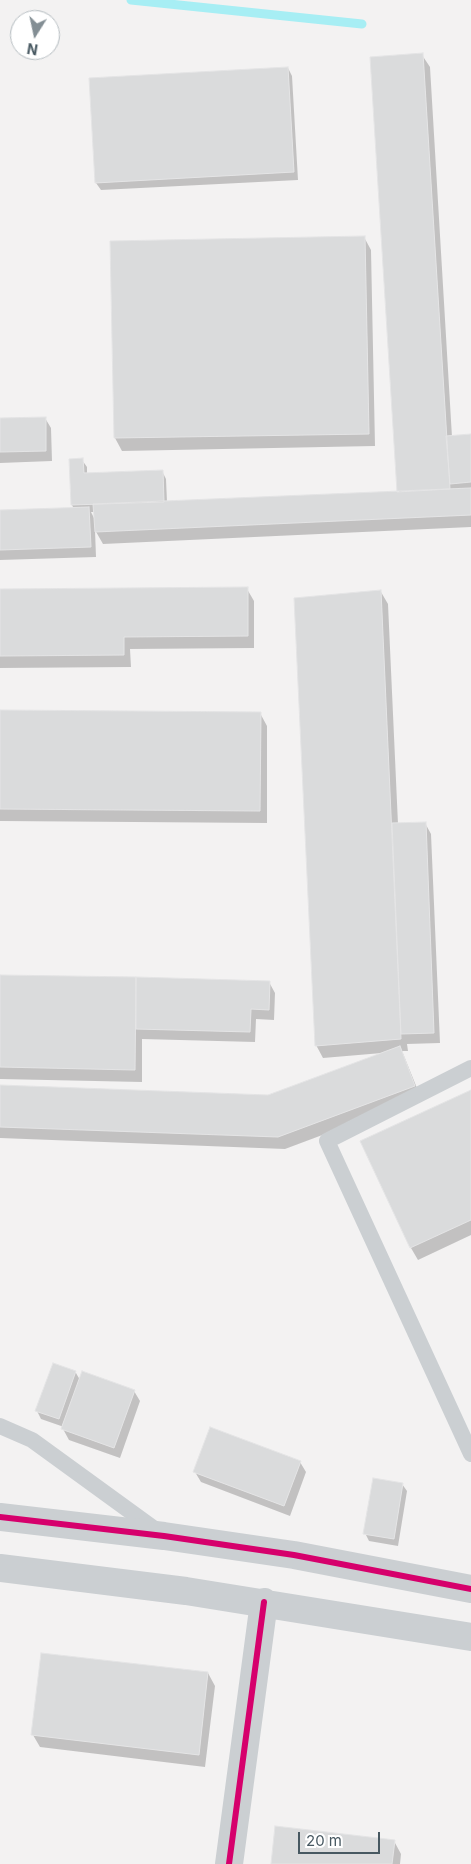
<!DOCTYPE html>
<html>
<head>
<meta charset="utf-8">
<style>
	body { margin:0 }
	#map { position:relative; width:471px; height:1864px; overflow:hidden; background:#f3f2f2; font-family:Inter,sans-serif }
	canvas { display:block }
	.north { position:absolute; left:10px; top:10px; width:50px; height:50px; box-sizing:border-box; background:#fff; border:1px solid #b5bcc0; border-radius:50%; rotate:190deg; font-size:14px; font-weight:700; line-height:20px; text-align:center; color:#475861 }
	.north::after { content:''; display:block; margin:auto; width:18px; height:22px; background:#838e94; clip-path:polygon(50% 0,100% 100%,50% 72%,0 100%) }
	.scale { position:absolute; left:298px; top:1832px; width:82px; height:22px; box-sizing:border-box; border:2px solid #475861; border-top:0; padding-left:6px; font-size:15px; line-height:18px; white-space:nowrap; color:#475861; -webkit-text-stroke:4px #fff; paint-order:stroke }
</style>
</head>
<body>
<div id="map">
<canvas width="471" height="1864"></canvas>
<div class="north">N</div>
<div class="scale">20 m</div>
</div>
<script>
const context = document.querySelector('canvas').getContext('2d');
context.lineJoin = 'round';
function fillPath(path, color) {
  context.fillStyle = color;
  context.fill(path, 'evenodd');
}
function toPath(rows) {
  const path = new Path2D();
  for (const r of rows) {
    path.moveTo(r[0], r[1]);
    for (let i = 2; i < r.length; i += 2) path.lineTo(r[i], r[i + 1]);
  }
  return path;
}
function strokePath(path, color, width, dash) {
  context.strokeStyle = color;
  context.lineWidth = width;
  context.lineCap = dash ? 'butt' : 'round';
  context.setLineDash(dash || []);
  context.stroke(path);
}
const shadow = toPath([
	[422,55,430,67,452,437,471,436,471,527,103,544,95,530,96,557,0,560,0,511,74,509,72,505,82,460,87,467,87,475,162,471,166,479,167,502,399,493],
	[91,512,95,512,95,520],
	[288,68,292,76,298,180,101,190,96,183],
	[364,237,371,250,375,446,122,451,115,438,112,242],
	[45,418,51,428,52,461,0,463,0,419],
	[247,589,254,601,254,648,130,649,131,667,0,668,0,590],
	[381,592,388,604,398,824,425,823,431,834,440,1043,407,1044,408,1051,402,1051,421,1098,285,1149,0,1138,0,1086,268,1096,382,1053,323,1058,316,1045],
	[0,711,260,713,267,726,267,823,0,821],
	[0,976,269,982,275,993,274,1020,256,1019,255,1042,142,1039,142,1082,0,1079],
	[471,1092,471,1235,418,1260,411,1248],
	[54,1365,76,1373,80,1380,134,1391,140,1401,120,1458,69,1440,63,1429,64,1427,41,1419,37,1411],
	[300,1462,306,1472,290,1516,201,1482,195,1472],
	[402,1484,407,1491,398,1546,369,1541,365,1533],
	[208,1673,215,1686,205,1767,40,1747,33,1735],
	[394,1841,401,1854,400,1864,272,1864]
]);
const stream = toPath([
	[131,0,362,24]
]);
const building = toPath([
	[423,53,450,489,397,492,370,57,423,53],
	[288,67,294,172,95,183,89,78,288,67],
	[365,236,369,434,114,438,110,241,365,236],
	[46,417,46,451,0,452,0,418,46,417],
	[471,434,471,482,450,484,446,436,471,434],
	[83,458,84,473,163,470,164,502,71,505,69,459,83,458],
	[471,488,471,515,95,532,93,504,471,488],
	[89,507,91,547,0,550,0,510,89,507],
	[248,587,248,636,124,637,124,655,0,656,0,589,248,587],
	[381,590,401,1039,315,1046,294,598,381,590],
	[0,710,261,712,260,811,0,809,0,710],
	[426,822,434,1033,401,1034,392,823,426,822],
	[0,975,136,977,135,1070,0,1067,0,975],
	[136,977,270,981,269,1010,251,1009,250,1032,136,1029,136,977],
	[400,1046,415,1086,278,1137,0,1127,0,1085,268,1095,400,1046],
	[471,1090,471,1220,410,1248,360,1141,471,1090],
	[53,1363,76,1371,59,1419,35,1411,53,1363],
	[82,1371,135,1390,114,1448,61,1429,82,1371],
	[210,1427,301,1461,284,1506,193,1472,210,1427],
	[373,1478,403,1483,394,1539,363,1534,373,1478],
	[41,1653,208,1672,199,1755,31,1735,41,1653],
	[275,1826,395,1840,392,1864,271,1864,275,1826]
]);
const lane = toPath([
	[471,1068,327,1141,471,1454],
	[0,1426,32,1440,160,1533]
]);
const street = toPath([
	[0,1517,164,1536,294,1555,471,1589],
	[0,1568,186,1591,471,1637],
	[229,1864,264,1602]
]);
const cycleway = toPath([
	[0,1517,164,1536,294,1555,471,1589],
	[229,1864,264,1602]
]);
fillPath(shadow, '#0003');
strokePath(stream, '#a7eef4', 9);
fillPath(building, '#dadbdc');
strokePath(building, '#e4e4e5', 1);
strokePath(lane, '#cbcfd2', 16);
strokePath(street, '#cbcfd2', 28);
strokePath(cycleway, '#d6006c', 6);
</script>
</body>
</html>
